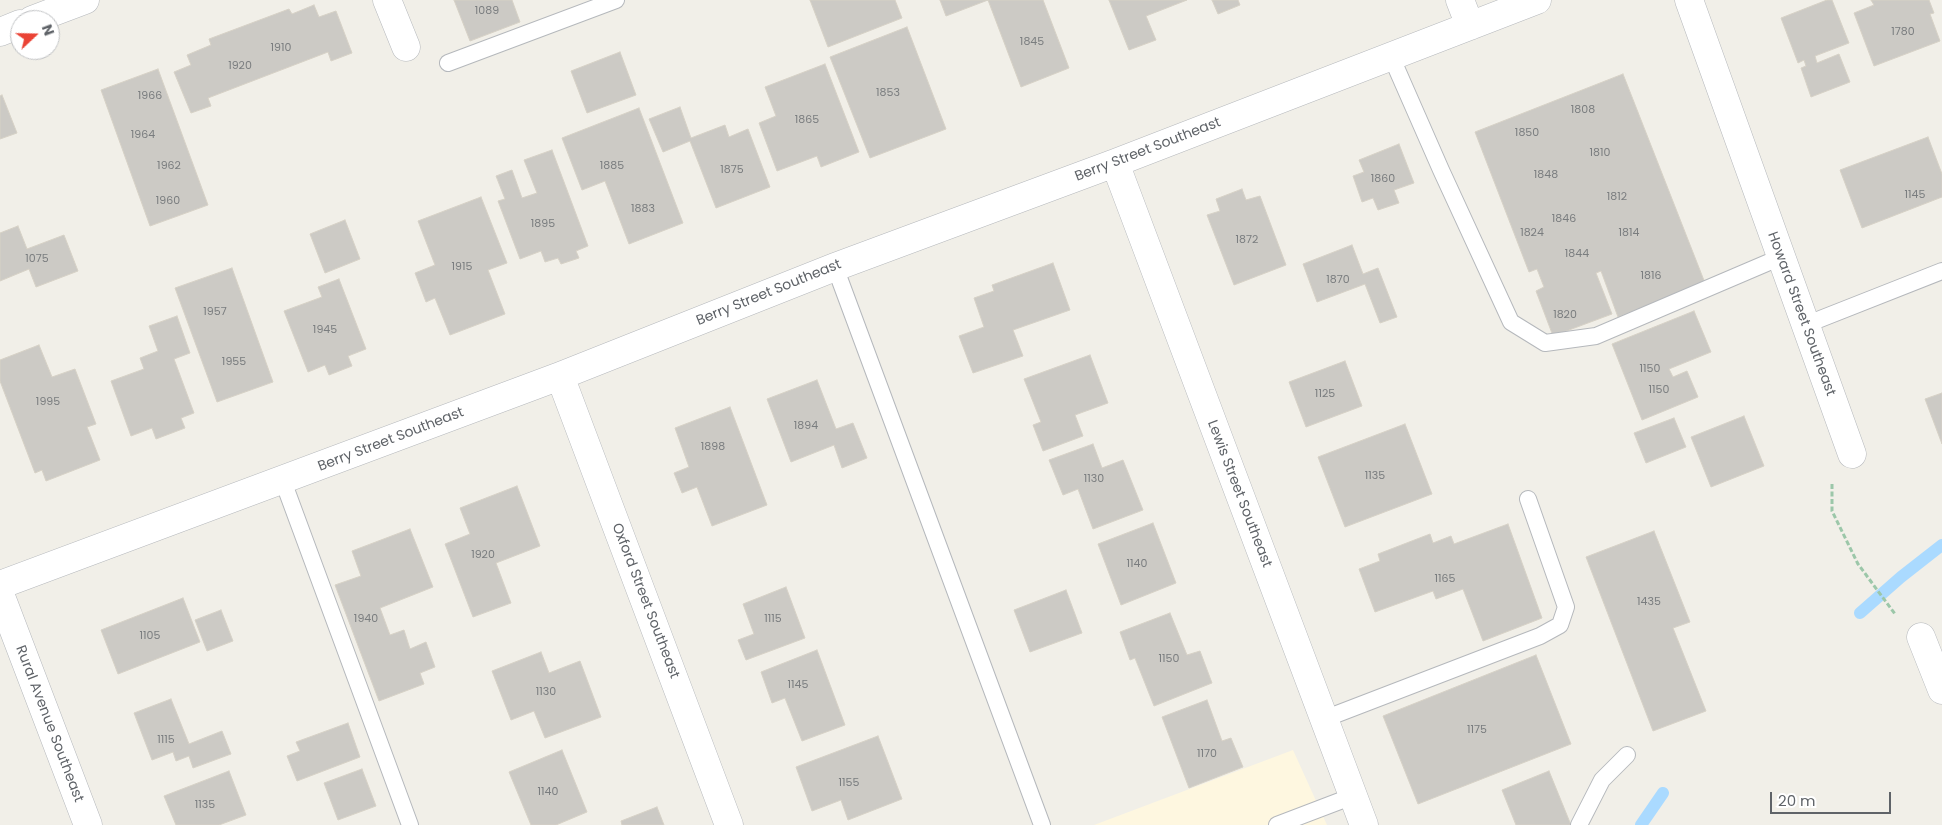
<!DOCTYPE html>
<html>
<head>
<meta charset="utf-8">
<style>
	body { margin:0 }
	#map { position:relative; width:1942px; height:825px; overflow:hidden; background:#f1efe8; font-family:Poppins,sans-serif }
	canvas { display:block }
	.north { position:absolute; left:10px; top:10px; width:50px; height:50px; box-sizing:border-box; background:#fff; border:1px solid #bfc1c3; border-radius:50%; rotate:69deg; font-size:14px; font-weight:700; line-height:20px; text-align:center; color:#5f6368 }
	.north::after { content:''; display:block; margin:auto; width:18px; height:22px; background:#ea4335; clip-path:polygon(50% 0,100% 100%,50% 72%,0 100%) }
	.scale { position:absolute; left:1770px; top:792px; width:121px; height:22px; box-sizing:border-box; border:2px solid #5f6368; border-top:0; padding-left:6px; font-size:15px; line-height:18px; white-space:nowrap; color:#5f6368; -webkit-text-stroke:4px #fff; paint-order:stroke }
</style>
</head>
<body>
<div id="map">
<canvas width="1942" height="825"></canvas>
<div class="north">N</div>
<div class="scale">20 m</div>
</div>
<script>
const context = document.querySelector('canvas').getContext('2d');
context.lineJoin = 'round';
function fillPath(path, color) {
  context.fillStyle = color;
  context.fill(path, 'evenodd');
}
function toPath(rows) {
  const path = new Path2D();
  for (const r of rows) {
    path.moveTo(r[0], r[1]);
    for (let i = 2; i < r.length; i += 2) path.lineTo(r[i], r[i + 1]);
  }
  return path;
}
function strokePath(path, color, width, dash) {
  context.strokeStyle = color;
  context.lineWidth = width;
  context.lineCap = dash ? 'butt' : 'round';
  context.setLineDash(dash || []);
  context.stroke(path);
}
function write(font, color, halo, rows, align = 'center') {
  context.font = font + ' Poppins,sans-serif';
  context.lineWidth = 4.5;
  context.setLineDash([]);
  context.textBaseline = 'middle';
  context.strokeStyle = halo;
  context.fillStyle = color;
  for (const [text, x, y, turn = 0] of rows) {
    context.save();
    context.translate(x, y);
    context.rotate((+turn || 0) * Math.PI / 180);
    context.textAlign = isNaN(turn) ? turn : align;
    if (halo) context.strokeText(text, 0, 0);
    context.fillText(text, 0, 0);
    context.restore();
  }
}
const commercial = toPath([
	[1293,750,1327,825,1094,825]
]);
const stream = toPath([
	[1860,613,1901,577,1942,545],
	[1641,825,1663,793]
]);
const building = toPath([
	[454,0,512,0,520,22,470,41,454,0],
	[810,0,895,0,902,18,828,47,810,0],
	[940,0,1043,0,1069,68,1021,87,988,0,946,16,940,0],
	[1109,0,1187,0,1146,16,1156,40,1129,50,1109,0],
	[1212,0,1238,0,1240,5,1218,14,1212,0],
	[1827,0,1832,0,1849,43,1815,56,1817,63,1839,54,1850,82,1811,97,1801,68,1806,66,1804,60,1798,63,1781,18,1827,0],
	[1871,0,1929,0,1934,13,1930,14,1940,41,1874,66,1854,13,1874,5,1871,0],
	[314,5,319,17,336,11,352,53,331,61,328,52,208,98,211,106,191,113,174,72,191,65,187,55,211,45,209,39,289,9,292,14,314,5],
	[907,27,946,129,870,158,830,57,907,27],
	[620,52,636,95,587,113,571,71,620,52],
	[825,64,859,152,821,167,817,156,777,171,759,123,776,116,765,87,825,64],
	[158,69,208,205,150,226,101,90,158,69],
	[1623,74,1705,283,1618,317,1601,271,1596,273,1612,314,1553,336,1536,291,1544,287,1537,269,1529,272,1475,132,1623,74],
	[2,95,17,133,0,139,0,96,2,95],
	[680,107,691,138,725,125,729,137,748,129,770,187,716,208,690,141,663,152,649,119,680,107],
	[639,108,683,223,629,244,605,181,582,190,562,138,639,108],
	[1928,137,1942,174,1942,197,1862,228,1840,170,1928,137],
	[1399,144,1414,183,1394,190,1399,203,1378,210,1373,198,1362,202,1353,176,1364,172,1359,160,1399,144],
	[552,150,588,246,576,251,579,258,561,264,558,258,545,262,541,251,520,259,498,201,505,199,496,176,512,170,522,198,537,193,524,160,552,150],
	[1242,189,1246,200,1260,196,1286,265,1234,285,1207,215,1220,211,1216,199,1242,189],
	[481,197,507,263,488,270,505,314,450,335,435,298,426,302,415,273,435,265,418,221,481,197],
	[345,220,360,259,325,273,310,234,345,220],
	[18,226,27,249,64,235,78,271,36,287,29,269,0,281,0,233,18,226],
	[1352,245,1363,274,1378,268,1397,317,1380,323,1365,284,1317,302,1303,264,1352,245],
	[1053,263,1070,310,1013,330,1023,356,973,373,959,336,984,327,974,298,994,291,992,285,1053,263],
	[232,268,273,382,217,402,175,288,232,268],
	[339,279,366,349,348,356,352,366,329,375,325,365,308,372,284,311,322,297,318,287,339,279],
	[1694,311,1711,352,1669,369,1673,377,1687,371,1698,397,1642,420,1612,344,1694,311],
	[177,316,190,353,174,359,194,413,181,418,185,428,156,439,152,428,131,436,111,381,144,369,140,358,158,351,149,326,177,316],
	[39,345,52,377,75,369,96,424,87,427,100,460,46,481,42,470,35,473,0,381,0,360,39,345],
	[1090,355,1108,403,1075,415,1083,436,1043,451,1033,425,1041,422,1024,379,1090,355],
	[1345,361,1362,406,1306,427,1289,382,1345,361],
	[817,380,836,429,853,423,867,458,842,468,834,445,791,462,767,399,817,380],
	[1942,393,1942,444,1925,399,1942,393],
	[730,407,767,505,712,526,697,487,682,493,674,473,689,467,675,428,730,407],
	[1744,416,1764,466,1711,487,1691,437,1744,416],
	[1674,418,1686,447,1646,463,1634,433,1674,418],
	[1405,424,1432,494,1345,527,1318,457,1405,424],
	[1093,444,1102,468,1123,460,1143,510,1093,529,1078,489,1063,495,1049,460,1093,444],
	[517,486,540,546,496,563,511,603,473,617,445,544,470,534,460,508,517,486],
	[1153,523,1176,583,1121,605,1098,544,1153,523],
	[1508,524,1542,618,1483,641,1463,589,1436,599,1433,591,1375,612,1359,569,1380,561,1378,554,1430,534,1433,543,1451,536,1454,544,1508,524],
	[410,529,433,587,380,608,390,635,404,630,410,649,426,642,435,667,420,673,424,684,379,701,335,585,361,576,352,551,410,529],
	[1654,531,1690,622,1673,628,1706,711,1653,731,1586,557,1654,531],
	[786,587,805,638,746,660,738,640,754,634,743,604,786,587],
	[1066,590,1082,633,1030,652,1014,610,1066,590],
	[183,598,200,642,118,674,101,630,183,598],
	[221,610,233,641,207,651,195,620,221,610],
	[1170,613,1187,655,1200,651,1212,683,1154,706,1135,658,1130,660,1120,632,1170,613],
	[817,650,845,725,802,741,785,698,772,703,761,672,817,650],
	[541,652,549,673,580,661,601,717,545,738,534,711,511,720,492,671,541,652],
	[1536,655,1571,744,1418,804,1383,716,1536,655],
	[171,699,189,744,222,731,231,754,193,768,189,756,176,761,173,752,152,760,134,713,171,699],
	[1207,700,1222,741,1231,738,1243,767,1189,788,1162,717,1207,700],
	[348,723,360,757,297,781,287,756,300,751,296,742,348,723],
	[878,736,902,799,848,820,841,800,812,811,796,767,878,736],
	[562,750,587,812,556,825,531,825,509,772,562,750],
	[362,769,376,806,338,820,324,783,362,769],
	[229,771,246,815,219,825,176,825,164,796,229,771],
	[1549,771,1571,825,1516,825,1502,790,1549,771],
	[657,807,664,825,622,825,621,821,657,807]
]);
const path = toPath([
	[1832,484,1832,511,1858,564,1895,614]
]);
const service = toPath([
	[1391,56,1441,170,1511,322,1545,343,1596,336,1781,257],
	[448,63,616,0],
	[835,267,1042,825],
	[1805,325,1942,271],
	[283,481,410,825],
	[1324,719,1540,636,1560,625,1566,607,1528,499],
	[1277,825,1353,796],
	[1579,825,1602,780,1627,755]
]);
const minor = toPath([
	[387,0,406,47],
	[1460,0,1470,26],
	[1689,0,1852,454],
	[32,20,85,0],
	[0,32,20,24],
	[1115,163,1364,825],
	[560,376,729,825],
	[0,585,560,376,835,267,1115,163,1537,0],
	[1921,637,1942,690]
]);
const tertiary = toPath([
	[0,594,88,825]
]);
const numberNames = [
	["1089",487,11],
	["1780",1903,32],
	["1845",1032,42],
	["1910",281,48],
	["1920",240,66],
	["1853",888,93],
	["1966",150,96],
	["1808",1583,110],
	["1865",807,120],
	["1850",1527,133],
	["1964",143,135],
	["1810",1600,153],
	["1962",169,166],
	["1885",612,166],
	["1875",732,170],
	["1848",1546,175],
	["1860",1383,179],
	["1145",1915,195],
	["1812",1617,197],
	["1960",168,201],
	["1883",643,209],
	["1846",1564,219],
	["1895",543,224],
	["1824",1532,233],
	["1814",1629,233],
	["1872",1247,240],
	["1844",1577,254],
	["1075",37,259],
	["1915",462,267],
	["1816",1651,276],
	["1870",1338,280],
	["1957",215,312],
	["1820",1565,315],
	["1945",325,330],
	["1955",234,362],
	["1150",1650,369],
	["1150",1659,390],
	["1125",1325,394],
	["1995",48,402],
	["1894",806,426],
	["1898",713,447],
	["1135",1375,476],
	["1130",1094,479],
	["1920",483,555],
	["1140",1137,564],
	["1165",1445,579],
	["1435",1649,602],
	["1940",366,619],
	["1115",773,619],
	["1105",150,636],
	["1150",1169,659],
	["1145",798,685],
	["1130",546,692],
	["1175",1477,730],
	["1115",166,740],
	["1170",1207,754],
	["1155",849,783],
	["1140",548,792],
	["1135",205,805]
];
const streetNames = [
	["Berry Street Southeast",1148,150,-21],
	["Berry Street Southeast",769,293,-22],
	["Howard Street Southeast",1801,314,70],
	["Berry Street Southeast",391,440,-21],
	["Lewis Street Southeast",1239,494,69],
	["Oxford Street Southeast",645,601,69],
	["Rural Avenue Southeast",49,724,69]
];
fillPath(commercial, '#fef7e0');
strokePath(stream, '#aadaff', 12);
fillPath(building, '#cccac5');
strokePath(building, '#d6d1c6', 1);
strokePath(service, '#b5b8bc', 18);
strokePath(minor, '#b5b8bc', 29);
strokePath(tertiary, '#b5b8bc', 29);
strokePath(path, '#9cc7a9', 3, [5, 2.5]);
strokePath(service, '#fff', 16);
strokePath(minor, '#fff', 28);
strokePath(tertiary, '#fff', 28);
write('11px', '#7a7d7f', null, numberNames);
write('14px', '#5f6368', '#fff', streetNames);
</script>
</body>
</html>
